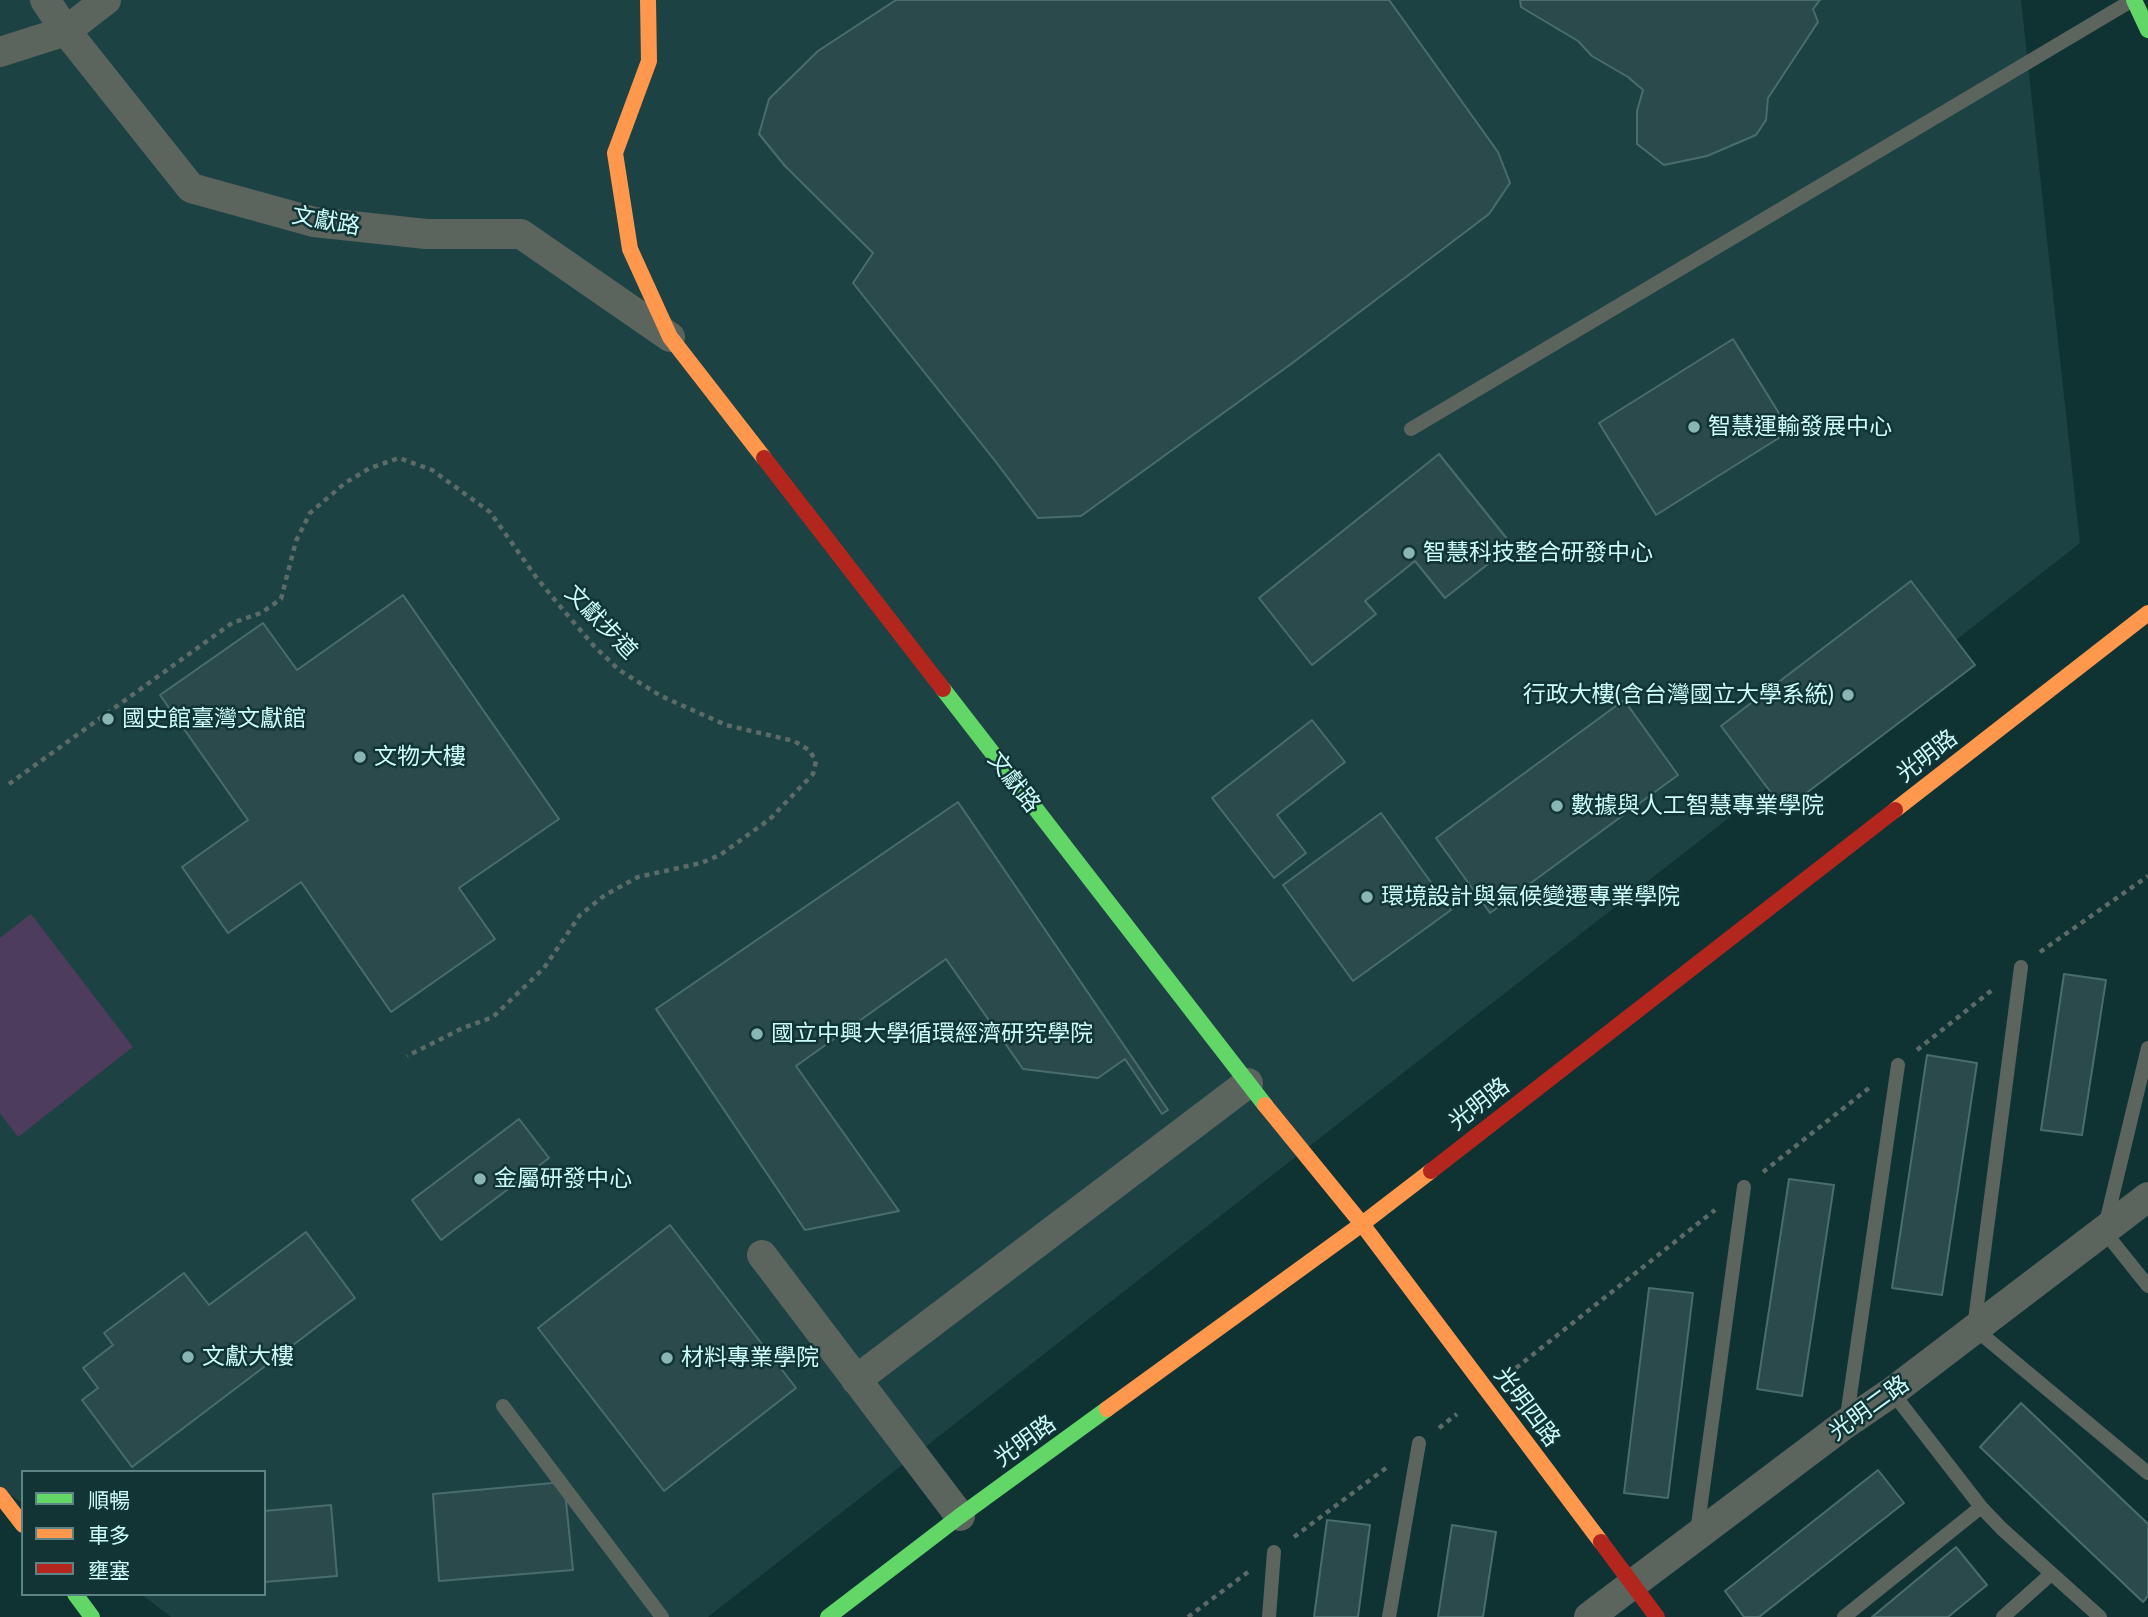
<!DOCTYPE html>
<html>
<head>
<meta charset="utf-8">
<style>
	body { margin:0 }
	#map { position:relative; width:2148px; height:1617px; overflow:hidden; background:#0f3233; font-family:Lato,"Noto Sans TC",sans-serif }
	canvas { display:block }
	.legend { position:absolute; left:21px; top:1470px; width:245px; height:126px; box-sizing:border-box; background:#123434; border:2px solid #5c8484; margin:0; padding:9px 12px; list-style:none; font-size:21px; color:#cbfbfb }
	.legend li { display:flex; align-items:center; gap:14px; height:35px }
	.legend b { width:35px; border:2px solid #5c8484 }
</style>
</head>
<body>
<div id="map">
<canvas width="2148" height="1617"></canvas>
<ul class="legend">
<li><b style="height:9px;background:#63d668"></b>順暢</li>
<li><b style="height:9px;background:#ff974d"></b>車多</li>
<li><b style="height:9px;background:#b3261e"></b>壅塞</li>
</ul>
</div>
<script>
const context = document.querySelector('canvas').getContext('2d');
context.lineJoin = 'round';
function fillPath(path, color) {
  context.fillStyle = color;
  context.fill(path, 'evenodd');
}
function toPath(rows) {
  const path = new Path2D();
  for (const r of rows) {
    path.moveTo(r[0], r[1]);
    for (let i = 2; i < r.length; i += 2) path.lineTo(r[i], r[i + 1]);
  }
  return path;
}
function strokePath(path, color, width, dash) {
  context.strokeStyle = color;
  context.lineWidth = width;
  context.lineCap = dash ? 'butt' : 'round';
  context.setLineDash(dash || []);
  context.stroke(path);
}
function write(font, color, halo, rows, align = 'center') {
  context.font = font + ' Lato,"Noto Sans TC",sans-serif';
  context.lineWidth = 5;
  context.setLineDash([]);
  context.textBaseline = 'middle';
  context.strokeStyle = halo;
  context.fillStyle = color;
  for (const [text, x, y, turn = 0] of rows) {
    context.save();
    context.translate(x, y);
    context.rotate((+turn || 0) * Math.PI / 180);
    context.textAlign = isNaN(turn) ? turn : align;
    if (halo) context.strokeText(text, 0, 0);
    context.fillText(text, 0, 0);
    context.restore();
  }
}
const built = toPath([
	[0,0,2021,0,2080,543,708,1617,171,1617,141,1594,264,1594,264,1472,23,1472,23,1504,0,1487]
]);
const green = toPath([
	[31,914,133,1047,18,1137,0,1113,0,938]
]);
const building = toPath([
	[1389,0,1498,152,1510,183,1489,214,1291,364,1081,516,1038,518,996,462,853,283,873,253,785,166,759,134,769,99,818,51,896,0,1389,0],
	[1520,0,1820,0,1813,9,1818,22,1768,98,1766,120,1756,135,1707,156,1664,165,1637,144,1637,111,1643,90,1628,77,1592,56,1578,41,1521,7,1520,0],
	[1733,339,1790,431,1656,515,1599,423,1733,339],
	[1439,454,1512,545,1445,598,1415,561,1365,601,1376,614,1312,665,1259,598,1439,454],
	[1911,581,1975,665,1784,810,1721,726,1911,581],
	[403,595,559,819,459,888,495,939,391,1012,301,882,228,933,182,867,248,820,160,695,263,623,297,670,403,595],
	[1624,700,1678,775,1490,913,1436,838,1624,700],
	[1312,720,1345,762,1277,815,1306,853,1274,878,1212,798,1312,720],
	[958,802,1168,1110,1162,1114,1125,1059,1098,1078,1023,1069,946,959,796,1066,899,1211,805,1230,656,1009,958,802],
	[1381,813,1451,910,1353,981,1283,885,1381,813],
	[2064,974,2106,980,2082,1135,2041,1130,2064,974],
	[1927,1055,1977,1063,1942,1295,1892,1288,1927,1055],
	[519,1119,549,1158,441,1240,412,1200,519,1119],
	[1789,1179,1834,1185,1802,1396,1757,1389,1789,1179],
	[670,1225,796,1388,664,1491,538,1328,670,1225],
	[306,1232,355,1298,132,1467,82,1400,98,1388,83,1368,113,1345,104,1333,184,1273,209,1305,306,1232],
	[1649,1288,1693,1293,1668,1498,1624,1493,1649,1288],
	[2021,1403,2148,1524,2148,1596,2143,1602,1980,1447,2021,1403],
	[1878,1470,1904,1503,1759,1617,1744,1617,1725,1591,1878,1470],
	[564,1482,573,1570,439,1581,433,1494,564,1482],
	[331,1505,337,1576,264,1582,264,1511,331,1505],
	[1327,1520,1370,1525,1358,1617,1314,1617,1327,1520],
	[1452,1525,1496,1532,1483,1617,1438,1617,1452,1525],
	[1956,1547,1987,1585,1948,1617,1872,1617,1956,1547]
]);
const path = toPath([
	[9,784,232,623,261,613,281,599,296,541,310,513,345,483,370,468,399,458,432,470,490,512,536,577,564,611,594,646,619,670,661,696,726,725,794,741,809,750,816,761,813,774,770,819,720,855,701,863,638,877,605,895,580,915,544,968,493,1017,463,1028,407,1056],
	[2040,952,2148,876],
	[1917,1050,1992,990],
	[1763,1172,1869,1088],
	[1516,1368,1715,1210],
	[1439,1428,1457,1414],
	[1294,1537,1390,1465],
	[1188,1617,1248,1572]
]);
const lane = toPath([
	[1411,429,2131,1],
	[2021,967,1974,1328,2148,1473],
	[2148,1048,2104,1231,2148,1286],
	[1892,1392,1981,1507,2002,1529,2100,1617],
	[503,1406,662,1617],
	[1846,1423,1898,1065],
	[1697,1532,1744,1187],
	[1269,1617,1274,1552],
	[1389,1617,1419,1443],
	[1844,1617,1981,1507],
	[2003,1617,2051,1574]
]);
const street = toPath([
	[45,0,66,31,191,188,314,222,426,234,521,234,670,337],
	[0,52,66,31,106,0],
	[762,1255,960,1516],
	[856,1380,1248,1083],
	[1589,1617,1845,1424,1892,1392,2148,1197]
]);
const fast = toPath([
	[2134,0,2148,30],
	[943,689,1265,1105],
	[75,1594,92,1617],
	[828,1617,960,1516,1107,1409]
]);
const slow = toPath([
	[648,0,649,61,615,153,630,249,670,337,764,458],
	[1895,810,2148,613],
	[1265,1105,1362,1224,1601,1542],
	[1107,1409,1362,1224,1431,1171],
	[0,1495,23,1525]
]);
const jam = toPath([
	[764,458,943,689],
	[1431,1171,1895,810],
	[1601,1542,1657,1617]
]);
const markers = [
	[1694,427,7,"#89b5b5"],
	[1409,553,7,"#89b5b5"],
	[1848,695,7,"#89b5b5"],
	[108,719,7,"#89b5b5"],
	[360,757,7,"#89b5b5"],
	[1557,806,7,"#89b5b5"],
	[1367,897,7,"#89b5b5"],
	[757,1034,7,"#89b5b5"],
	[480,1179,7,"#89b5b5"],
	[188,1357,7,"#89b5b5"],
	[667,1358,7,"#89b5b5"]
];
const streetNames = [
	["文獻路",326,221,10],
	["文獻步道",601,622,46],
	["光明路",1927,756,-38],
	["文獻路",1014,782,52],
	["光明路",1479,1104,-38],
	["光明四路",1527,1407,53],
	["光明二路",1869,1408,-36],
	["光明路",1025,1441,-36]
];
const poiNames = [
	["智慧運輸發展中心",1708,427],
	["智慧科技整合研發中心",1423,553],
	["行政大樓(含台灣國立大學系統)",1834,695,"right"],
	["國史館臺灣文獻館",122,719],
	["文物大樓",374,757],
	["數據與人工智慧專業學院",1571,806],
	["環境設計與氣候變遷專業學院",1381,897],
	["國立中興大學循環經濟研究學院",771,1034],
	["金屬研發中心",494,1179],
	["文獻大樓",202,1357],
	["材料專業學院",681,1358]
];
fillPath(built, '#1d4243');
fillPath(green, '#4e3c5c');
fillPath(building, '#2b4a4b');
strokePath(building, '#496d6d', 2);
strokePath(path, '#5c6b67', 4.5, [5, 5]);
strokePath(lane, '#5b655e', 14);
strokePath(street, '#5b655e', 30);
strokePath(fast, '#63d668', 16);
strokePath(slow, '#ff974d', 16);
strokePath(jam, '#b3261e', 16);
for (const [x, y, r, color] of markers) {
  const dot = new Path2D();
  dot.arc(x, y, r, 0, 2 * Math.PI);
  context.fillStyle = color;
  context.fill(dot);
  strokePath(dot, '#123434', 2.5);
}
write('23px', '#cbfbfb', '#123434', streetNames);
write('23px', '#cbfbfb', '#123434', poiNames, 'left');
</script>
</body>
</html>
